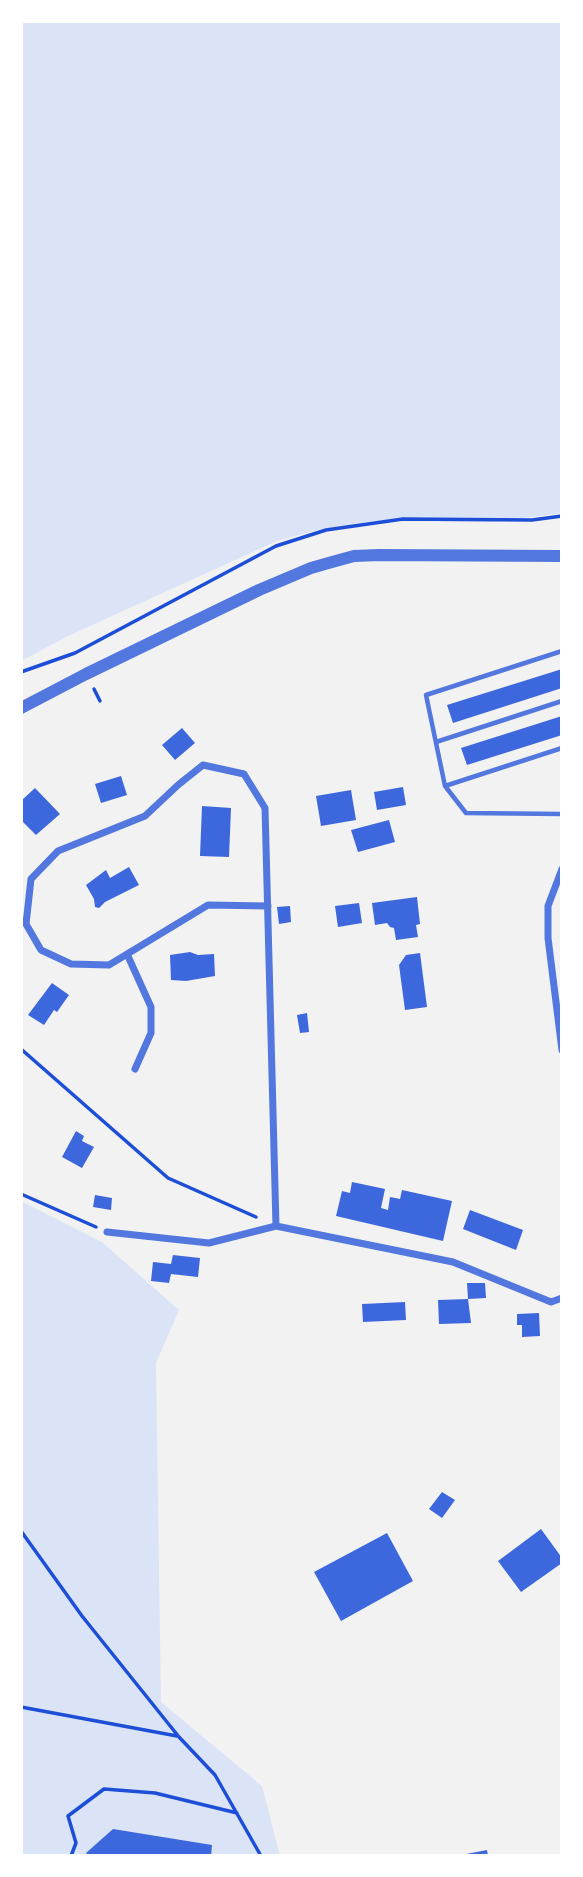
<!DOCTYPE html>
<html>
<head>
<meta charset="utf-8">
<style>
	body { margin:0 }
	#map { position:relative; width:583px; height:1877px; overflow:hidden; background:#f2f2f2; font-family:Jost,sans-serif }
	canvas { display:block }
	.frame { position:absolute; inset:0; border:23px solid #fff; pointer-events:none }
</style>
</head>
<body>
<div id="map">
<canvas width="583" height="1877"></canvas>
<div class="frame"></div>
</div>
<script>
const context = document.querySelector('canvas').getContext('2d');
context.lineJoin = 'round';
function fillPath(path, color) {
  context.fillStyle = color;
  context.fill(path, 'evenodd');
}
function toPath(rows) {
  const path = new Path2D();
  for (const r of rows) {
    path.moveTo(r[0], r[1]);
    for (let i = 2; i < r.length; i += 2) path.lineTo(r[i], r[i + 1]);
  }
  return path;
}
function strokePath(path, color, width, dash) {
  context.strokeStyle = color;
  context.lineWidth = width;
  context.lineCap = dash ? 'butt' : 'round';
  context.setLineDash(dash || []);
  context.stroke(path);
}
const green = toPath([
	[21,21,562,21,562,513,493,522,375,521,317,530,277,541,68,636,21,661],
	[21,1201,102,1242,179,1310,156,1363,161,1702,262,1786,280,1856,21,1856]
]);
const building = toPath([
	[562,669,562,688,453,723,447,705],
	[562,716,562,735,467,765,461,748],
	[182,728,195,743,175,760,162,745],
	[121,776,127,795,101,803,95,784],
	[403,787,406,805,377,810,374,792],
	[35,788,60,814,36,835,21,820,21,801],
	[351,790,356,820,321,826,316,796],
	[202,806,231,808,229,857,200,856],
	[389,820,395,842,358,852,351,830],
	[129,867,139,885,105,902,99,908,95,907,94,899,86,885,106,870,110,878],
	[417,897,420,924,416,925,418,937,396,940,394,928,390,927,387,923,375,925,372,903],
	[359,903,362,923,338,927,335,906],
	[290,906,291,922,279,924,277,907],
	[190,952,198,955,214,954,215,976,186,981,171,980,170,955],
	[420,953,427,1007,405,1010,399,965,406,955],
	[52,983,69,995,57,1012,54,1010,44,1025,28,1015],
	[307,1013,309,1032,300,1033,297,1015],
	[76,1131,84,1136,82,1141,94,1147,82,1168,62,1157],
	[352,1182,385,1189,381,1208,388,1210,390,1197,400,1199,402,1190,452,1201,443,1241,336,1216,342,1191,350,1193],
	[95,1195,112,1198,111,1210,93,1207],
	[470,1210,523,1230,516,1250,463,1229],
	[173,1255,200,1258,198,1277,171,1274,169,1283,151,1281,153,1262,171,1264],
	[467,1283,485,1283,486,1298,468,1299],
	[468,1299,471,1323,439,1324,438,1300],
	[405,1302,406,1320,363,1322,362,1304],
	[539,1313,540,1336,522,1337,522,1325,517,1325,517,1314],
	[442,1492,455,1500,442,1518,429,1509],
	[541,1529,562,1558,562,1563,521,1592,498,1561],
	[387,1533,413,1581,341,1621,314,1572],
	[113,1829,212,1845,211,1856,89,1856,86,1853],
	[487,1850,488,1856,461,1856,461,1855]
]);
const path = toPath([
	[21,672,75,653,276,546,326,530,403,519,532,520,562,516],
	[94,689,100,701],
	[21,1049,168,1178,256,1217],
	[21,1194,96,1227],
	[21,1531,82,1616,179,1737,215,1775,261,1856],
	[21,1707,177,1736],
	[71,1856,76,1843,68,1816,104,1789,155,1793,237,1813]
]);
const service = toPath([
	[562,651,426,695,445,786,466,813,562,814],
	[436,742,562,701],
	[445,786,562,748]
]);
const minor = toPath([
	[562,869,548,906,548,938,562,1050],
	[268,906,208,905,109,965,71,964,41,950,26,924,31,879,58,851,145,816,178,785,203,765,244,774,265,808,276,1226],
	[127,954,151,1007,151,1033,135,1069],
	[107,1232,209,1243,276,1226,453,1262,551,1302,562,1298]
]);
const tertiary = toPath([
	[21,708,86,674,259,590,311,568,332,562,354,556,379,555,562,556]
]);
fillPath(green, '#dbe4f7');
fillPath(building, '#3d67dc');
strokePath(path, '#1d4ed8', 3.5);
strokePath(service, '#5277de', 4.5);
strokePath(minor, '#5277de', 7);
strokePath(tertiary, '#5277de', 12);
</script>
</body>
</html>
